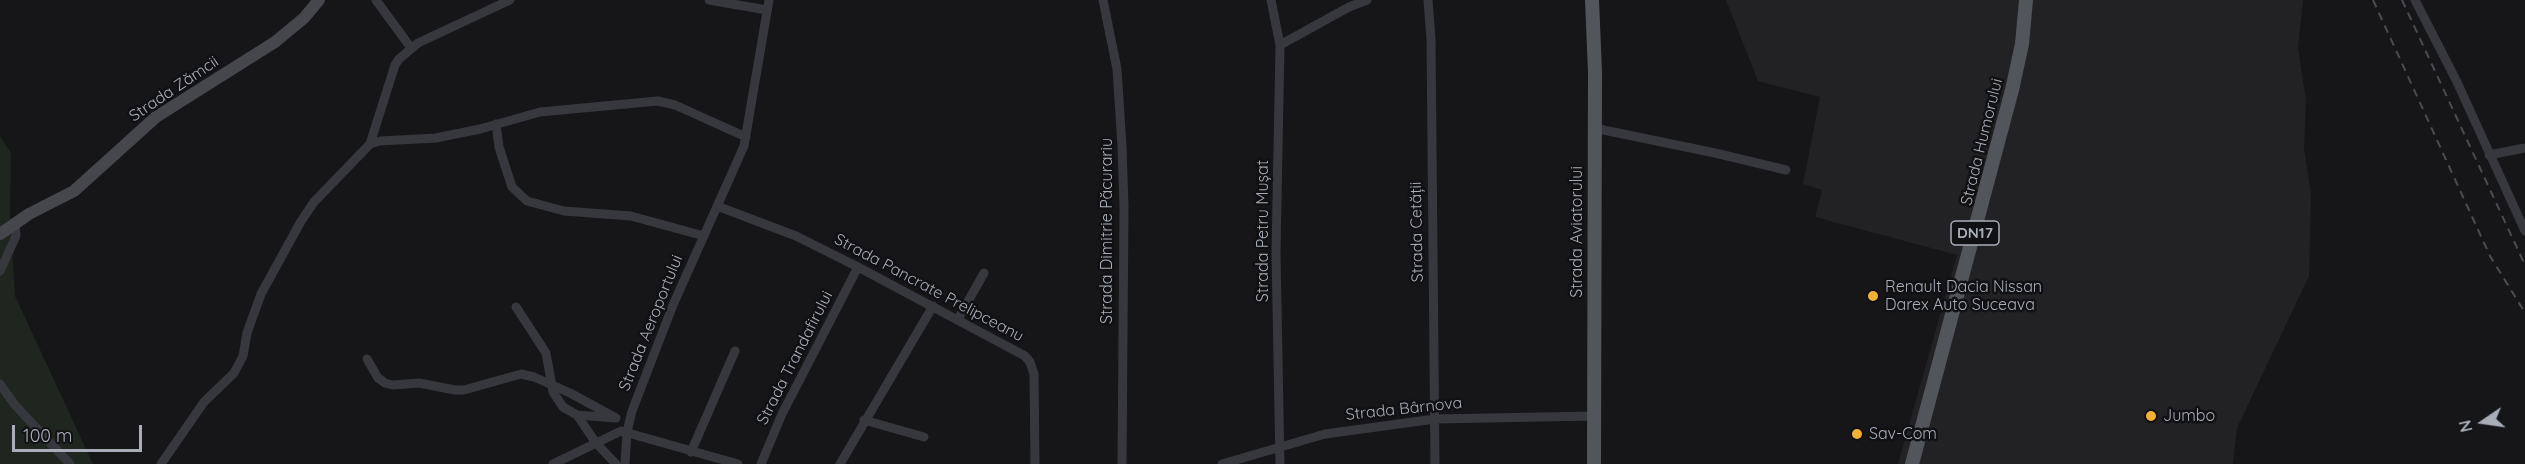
<!DOCTYPE html>
<html>
<head>
<meta charset="utf-8">
<style>
	body { margin:0 }
	#map { position:relative; width:2525px; height:464px; overflow:hidden; background:#161618; font-family:Quicksand,sans-serif }
	canvas { display:block }
	.north { position:absolute; left:2453px; top:392px; width:60px; height:60px; -webkit-text-stroke:4px #111113; paint-order:stroke; rotate:257deg; font-size:16px; font-weight:700; line-height:24px; text-align:center; color:#a8adb8 }
	.north::after { content:''; display:block; margin:auto; width:21px; height:27px; background:#a8adb8; clip-path:polygon(50% 0,100% 100%,50% 72%,0 100%) }
	.scale { position:absolute; left:12px; top:425px; width:130px; height:27px; box-sizing:border-box; border:3px solid #a8adb8; border-top:0; padding-left:8px; font-size:18px; line-height:21px; white-space:nowrap; color:#a8adb8; -webkit-text-stroke:4px #111113; paint-order:stroke }
</style>
</head>
<body>
<div id="map">
<canvas width="2525" height="464"></canvas>
<div class="north">N</div>
<div class="scale">100 m</div>
</div>
<script>
const context = document.querySelector('canvas').getContext('2d');
context.lineJoin = 'round';
function fillPath(path, color) {
  context.fillStyle = color;
  context.fill(path, 'evenodd');
}
function toPath(rows) {
  const path = new Path2D();
  for (const r of rows) {
    path.moveTo(r[0], r[1]);
    for (let i = 2; i < r.length; i += 2) path.lineTo(r[i], r[i + 1]);
  }
  return path;
}
function strokePath(path, color, width, dash) {
  context.strokeStyle = color;
  context.lineWidth = width;
  context.lineCap = dash ? 'butt' : 'round';
  context.setLineDash(dash || []);
  context.stroke(path);
}
function write(font, color, halo, rows, align = 'center') {
  context.font = font + ' Quicksand,sans-serif';
  context.lineWidth = 5;
  context.setLineDash([]);
  context.textBaseline = 'middle';
  context.strokeStyle = halo;
  context.fillStyle = color;
  for (const [text, x, y, turn = 0] of rows) {
    context.save();
    context.translate(x, y);
    context.rotate((+turn || 0) * Math.PI / 180);
    context.textAlign = isNaN(turn) ? turn : align;
    if (halo) context.strokeText(text, 0, 0);
    context.fillText(text, 0, 0);
    context.restore();
  }
}
const built = toPath([
	[1726,0,2303,0,2298,48,2306,100,2304,148,2311,194,2309,276,2237,428,2233,464,1898,464,1957,255,1815,217,1822,190,1803,184,1820,97,1758,81]
]);
const green = toPath([
	[0,136,11,153,10,214,15,296,93,464,0,464]
]);
const street = toPath([
	[376,0,411,48],
	[709,0,767,10],
	[1103,0,1117,69,1122,146,1124,207,1122,464],
	[1271,0,1280,45,1276,253,1280,464],
	[1428,0,1431,39,1435,464],
	[2415,0,2457,82,2525,231],
	[1280,45,1349,7,1367,0],
	[496,124,499,147,512,187,527,201,564,211,631,216,704,236],
	[1594,128,1715,153,1786,170],
	[370,144,380,141,436,138,480,129,540,112,658,101,675,105,746,137],
	[2489,155,2525,148],
	[717,206,796,236,858,267,1025,356,1030,362,1034,374,1035,464],
	[0,271,16,236,15,222],
	[516,307,546,353,553,392,563,407,577,415,616,418],
	[958,319,984,273],
	[367,359,378,378,385,383,393,385,419,383,455,390,464,390,521,374,534,377,570,393,616,418],
	[0,384,15,405,70,464],
	[577,415,596,443,616,464],
	[864,420,924,437],
	[691,452,735,351],
	[161,464,204,402,234,373,243,356,247,333,261,294,300,223,314,202,370,144,395,65,399,59,418,43,510,0],
	[553,464,621,431,738,464],
	[625,464,627,432,632,411,673,305,744,146,769,0],
	[761,464,782,414,858,267],
	[840,464,933,306],
	[1222,464,1325,434,1435,419,1594,416]
]);
const secondary = toPath([
	[0,234,29,214,74,191,156,117,275,42,304,18,319,0]
]);
const primary = toPath([
	[1592,0,1595,72,1594,464],
	[1912,464,2012,90,2022,44,2026,0]
]);
const rail = toPath([
	[2373,0,2490,256,2524,311],
	[2402,0,2525,265]
]);
const markers = [
	[1873,296,6,"#f2b134"],
	[2151,416,6,"#f2b134"],
	[1857,434,6,"#f2b134"]
];
const shields = [
	[1975,233,48]
];
const shieldNames = [
	["DN17",1975,233]
];
const streetNames = [
	["Strada Zămcii",174,89,-34],
	["Strada Humorului",1982,142,-76],
	["Strada Dimitrie Păcurariu",1107,231,-90],
	["Strada Petru Mușat",1263,231,-90],
	["Strada Cetății",1417,232,-91],
	["Strada Aviatorului",1577,232,-90],
	["Strada Pancrate Prelipceanu",929,288,28],
	["Strada Aeroportului",651,323,-68],
	["Strada Trandafirului",795,358,-63],
	["Strada Bârnova",1404,409,-6]
];
const poiNames = [
	["Renault Dacia Nissan",1885,287],
	["Darex Auto Suceava",1885,305],
	["Jumbo",2163,416],
	["Sav-Com",1869,434]
];
fillPath(built, '#222225');
fillPath(green, '#1e261f');
strokePath(street, '#37383d', 9);
strokePath(secondary, '#45474d', 12);
strokePath(primary, '#53555c', 14);
strokePath(rail, '#4a4c52', 2, [8, 6]);
for (const [x, y, r, color] of markers) {
  const dot = new Path2D();
  dot.arc(x, y, r, 0, 2 * Math.PI);
  context.fillStyle = color;
  context.fill(dot);
  strokePath(dot, '#111113', 2);
}
for (const [x, y, w] of shields) {
  const box = new Path2D();
  box.roundRect(x - w / 2, y - 12, w, 24, 4.5);
  context.fillStyle = '#111113';
  context.fill(box);
  strokePath(box, '#a8adb8', 1.5);
}
write('bold 15px', '#a8adb8', null, shieldNames);
write('16px', '#a8adb8', '#111113', streetNames);
write('16px', '#a8adb8', '#111113', poiNames, 'left');
</script>
</body>
</html>
